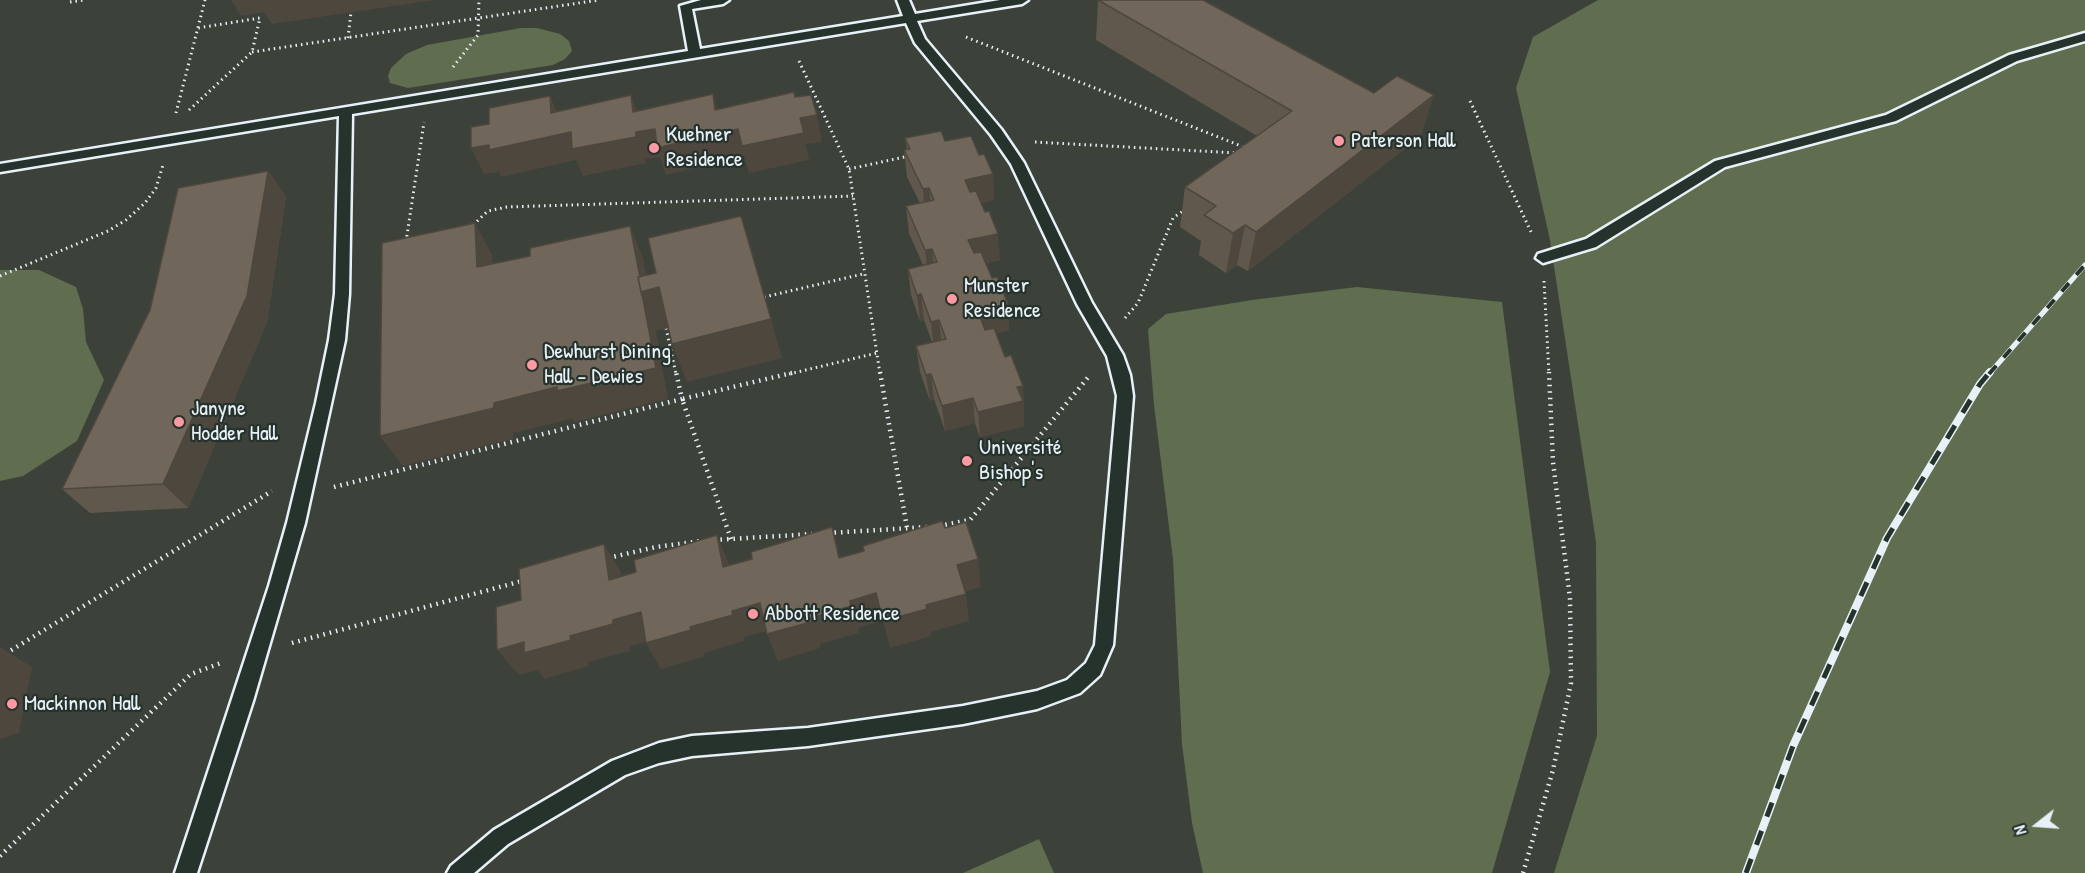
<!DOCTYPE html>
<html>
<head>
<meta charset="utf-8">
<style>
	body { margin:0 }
	#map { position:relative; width:2085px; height:873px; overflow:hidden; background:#26332d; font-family:"Patrick Hand",sans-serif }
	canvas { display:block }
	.north { position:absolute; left:2007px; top:795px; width:60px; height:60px; -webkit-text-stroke:4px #26332d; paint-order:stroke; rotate:253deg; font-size:16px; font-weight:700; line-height:24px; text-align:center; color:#e8f1f8 }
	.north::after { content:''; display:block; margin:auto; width:21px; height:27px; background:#e8f1f8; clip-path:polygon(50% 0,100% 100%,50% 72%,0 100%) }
</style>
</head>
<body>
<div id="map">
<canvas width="2085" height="873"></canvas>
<div class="north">N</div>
</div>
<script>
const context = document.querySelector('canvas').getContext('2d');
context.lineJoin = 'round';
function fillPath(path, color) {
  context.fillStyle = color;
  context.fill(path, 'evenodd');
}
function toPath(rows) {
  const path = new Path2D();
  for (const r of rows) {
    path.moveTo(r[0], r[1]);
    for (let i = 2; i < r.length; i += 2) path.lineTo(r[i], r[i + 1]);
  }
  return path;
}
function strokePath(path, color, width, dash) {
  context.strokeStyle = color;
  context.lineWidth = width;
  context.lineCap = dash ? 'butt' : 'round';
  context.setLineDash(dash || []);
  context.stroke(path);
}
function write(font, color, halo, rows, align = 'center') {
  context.font = font + ' "Patrick Hand",sans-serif';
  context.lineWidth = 4.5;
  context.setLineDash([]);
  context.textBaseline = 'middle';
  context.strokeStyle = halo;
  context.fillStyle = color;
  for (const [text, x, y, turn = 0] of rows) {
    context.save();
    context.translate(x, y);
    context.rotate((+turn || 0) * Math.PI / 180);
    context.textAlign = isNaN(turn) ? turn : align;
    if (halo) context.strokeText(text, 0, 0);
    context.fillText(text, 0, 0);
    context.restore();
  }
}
const built = toPath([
	[0,0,2085,0,1746,873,0,873]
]);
const green = toPath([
	[1598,0,2085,0,2085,873,1554,873,1597,736,1596,542,1550,240,1516,88,1533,37],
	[521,28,537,28,560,34,569,41,572,51,565,59,553,65,408,88,390,83,388,76,391,68,406,54,427,45],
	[0,270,39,270,76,287,83,309,86,342,104,380,77,441,23,476,0,481],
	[1357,287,1502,302,1550,672,1492,873,1203,873,1192,823,1182,744,1173,559,1154,405,1148,329,1166,314,1252,300],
	[1039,839,1054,873,963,873]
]);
const pathFar1 = toPath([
	[70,2,85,0],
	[966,37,1246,148],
	[348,38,351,12],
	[252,52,599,0],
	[799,61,849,169,880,374],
	[453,67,478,35,479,0],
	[1470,101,1532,234],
	[189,110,252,52,260,18,198,28],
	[176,113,205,0],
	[1035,142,1237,153],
	[849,169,909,156],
	[473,225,488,211,507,207,853,196],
	[406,242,424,122],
	[0,276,108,231,126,220,145,203,156,188,163,165],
	[1544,281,1549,374],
	[764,297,863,274],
	[1125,318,1138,303,1173,218,1186,209],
	[666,328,676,374],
	[789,374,877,353]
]);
const path = toPath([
	[880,372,907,528],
	[334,487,682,399,676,372],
	[939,526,970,520,1090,375],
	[828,533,928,527],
	[731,539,682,399,796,372],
	[714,540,812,534],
	[608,558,656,547,701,541],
	[292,643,522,581],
	[0,657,272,491],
	[0,856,191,674,221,663],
	[1523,873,1553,770,1571,683,1570,598,1553,462,1549,372]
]);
const lane = toPath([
	[701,0,729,0,723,4,692,9,700,49,903,16,897,0,909,0,915,14,1000,0,1028,0,1022,4,917,21,925,39,1001,129,1024,163,1092,303,1123,355,1130,375,1133,396,1113,645,1100,675,1080,693,1037,709,963,724,808,746,692,756,659,763,625,775,508,844,474,873,447,873,451,866,494,830,612,761,659,743,692,736,808,728,963,706,1037,691,1067,680,1086,663,1095,645,1117,396,1107,356,1077,304,1011,164,991,135,915,43,906,23,352,114,349,294,345,340,305,523,253,701,197,873,175,873,269,586,287,523,316,403,329,340,335,294,339,116,0,172,0,164,688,51,680,6,701,0],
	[2085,33,2085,41,2017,61,1896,121,1725,167,1596,247,1543,263,1536,258,1538,254,1586,239,1715,161,1886,115,2009,55,2085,33]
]);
const railFar1 = toPath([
	[1989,374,2085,265]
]);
const rail = toPath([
	[1746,873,1793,746,1887,538,1980,384,1990,372]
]);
const wall = toPath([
	[1098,0,1421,136,1248,271,1237,265,1226,273,1199,255,1201,241,1180,227,1185,187,1257,136,1096,40],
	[905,138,945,141,979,155,993,174,994,200,981,203,1000,260,986,263,992,278,1008,304,1009,330,996,333,1005,357,1023,386,1024,426,980,437,975,423,945,431,934,399,930,401,920,372,916,346,932,342,924,320,920,321,911,295,908,269,923,265,909,233,906,206,920,203,907,177,904,150,907,149],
	[268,171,286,197,267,322,188,508,90,513,62,489]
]);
const shadedWall = toPath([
	[231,0,435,0,272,24,264,12,241,16],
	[713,94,720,120,738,129,817,115,822,142,806,144,809,160,749,173,744,156,666,175,660,157,645,159,646,163,583,176,576,160,501,177,499,172,484,174,471,148,551,113,550,96,561,123,633,112,631,95,640,122,715,110],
	[1434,95,1421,136,1248,271,1256,232],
	[268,171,286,197,267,322,188,508,163,484],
	[993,174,994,200,967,206,965,180],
	[929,188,932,214,925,216,923,189],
	[475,223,492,255,495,299,477,267],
	[1245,225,1237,265,1226,273,1233,233],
	[630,226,643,258,649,290,659,287,674,327,656,331,668,399,574,422,572,419,513,433,513,439,403,466,380,436,494,403,641,292],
	[998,234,1000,260,970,267,968,240],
	[932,249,935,275,928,276,925,250],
	[921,294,924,320,920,321,917,295],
	[1008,304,1009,330,980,337,978,311],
	[771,319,782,358,687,382,672,344],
	[939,320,942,346,934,348,931,322],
	[931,374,934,399,930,401,926,375],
	[1023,386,1024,426,980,437,978,412,1017,387],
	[973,398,975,423,945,431,942,406],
	[717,535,729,564,735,595,723,567],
	[604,544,621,572,625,607,609,580],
	[978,559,981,587,960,593,957,565],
	[876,593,883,621,858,628,859,633,820,644,820,648,778,661,767,634,811,618,850,601],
	[966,594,969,621,931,632,931,636,890,648,883,621,926,605],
	[760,603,771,630,744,637,744,641,704,653,704,657,661,669,646,643,732,611],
	[641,612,657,639,630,646,630,651,588,662,589,666,544,679,538,670,519,675,497,650,524,642,570,636,613,620],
	[0,647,32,667,19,733,0,739]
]);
const building = toPath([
	[1098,0,1203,0,1374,93,1397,76,1434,95,1256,232,1245,225,1233,233,1204,215,1216,206,1185,187,1292,111,1098,0],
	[794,92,795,97,811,95,817,115,800,118,804,133,742,146,738,129,657,148,655,129,636,132,636,137,572,149,571,132,489,150,489,145,471,148,471,127,489,124,489,108,550,96,551,113,631,95,633,112,713,94,715,110,794,92],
	[941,131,945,141,971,136,979,155,984,154,993,174,965,180,970,192,976,191,985,212,989,211,998,234,968,240,974,253,981,252,992,278,997,277,1008,304,978,311,985,330,994,328,1005,357,1011,355,1023,386,1017,387,1023,401,978,412,973,398,942,406,931,374,926,375,916,346,946,339,939,320,931,322,921,294,917,295,908,269,937,262,932,249,925,250,906,206,934,200,929,188,923,189,904,150,910,149,905,138,941,131],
	[268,171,247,296,163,484,62,489,150,310,178,188,268,171],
	[741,216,771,319,672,344,659,287,641,292,638,277,656,273,648,238,741,216],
	[475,223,477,267,530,256,530,248,630,226,640,277,638,277,641,292,643,299,656,368,557,391,557,387,494,403,494,408,380,436,382,243,475,223],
	[942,521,945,528,966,522,978,559,957,565,966,594,926,605,927,609,883,621,876,593,850,601,851,606,811,618,811,622,767,634,760,603,732,611,733,615,690,627,691,630,646,643,641,612,613,620,613,624,570,636,571,640,524,653,524,642,497,650,496,607,521,600,519,569,604,544,609,580,636,572,634,560,717,535,723,567,752,559,751,552,832,527,839,558,864,551,863,546,942,521]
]);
const markers = [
	[1339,141,6,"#ff9aa2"],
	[654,148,6,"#ff9aa2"],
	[952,299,6,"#ff9aa2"],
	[532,365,6,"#ff9aa2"],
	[179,422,6,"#ff9aa2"],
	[967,461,6,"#ff9aa2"],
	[753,614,6,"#ff9aa2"],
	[12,704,6,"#ff9aa2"]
];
const poiNames = [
	["Kuehner",666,135],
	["Residence",666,160],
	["Paterson Hall",1351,141],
	["Munster",964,286],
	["Residence",964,311],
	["Dewhurst Dining",544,352],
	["Hall - Dewies",544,377],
	["Janyne",191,409],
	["Hodder Hall",191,434],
	["Université",979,448],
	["Bishop's",979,473],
	["Abbott Residence",765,614],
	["Mackinnon Hall",24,704]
];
fillPath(built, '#3c423a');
fillPath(green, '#606d4e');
strokePath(lane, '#e8f1f8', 5);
strokePath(pathFar1, '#e8f1f8', 3, [1.5, 4]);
strokePath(path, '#e8f1f8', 4.5, [1.5, 5]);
fillPath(lane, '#26332d');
strokePath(railFar1, '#e8f1f8', 5);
strokePath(rail, '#e8f1f8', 8);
strokePath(railFar1, '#26332d', 4, [11]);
strokePath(rail, '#26332d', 5, [15]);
fillPath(wall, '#60584d');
fillPath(shadedWall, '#4e473e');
fillPath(building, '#706659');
strokePath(building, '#4e473e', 1.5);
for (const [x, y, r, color] of markers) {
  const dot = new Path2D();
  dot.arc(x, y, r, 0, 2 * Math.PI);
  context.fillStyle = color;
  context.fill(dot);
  strokePath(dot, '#26332d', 2);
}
write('22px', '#e8f1f8', '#26332d', poiNames, 'left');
</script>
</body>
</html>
